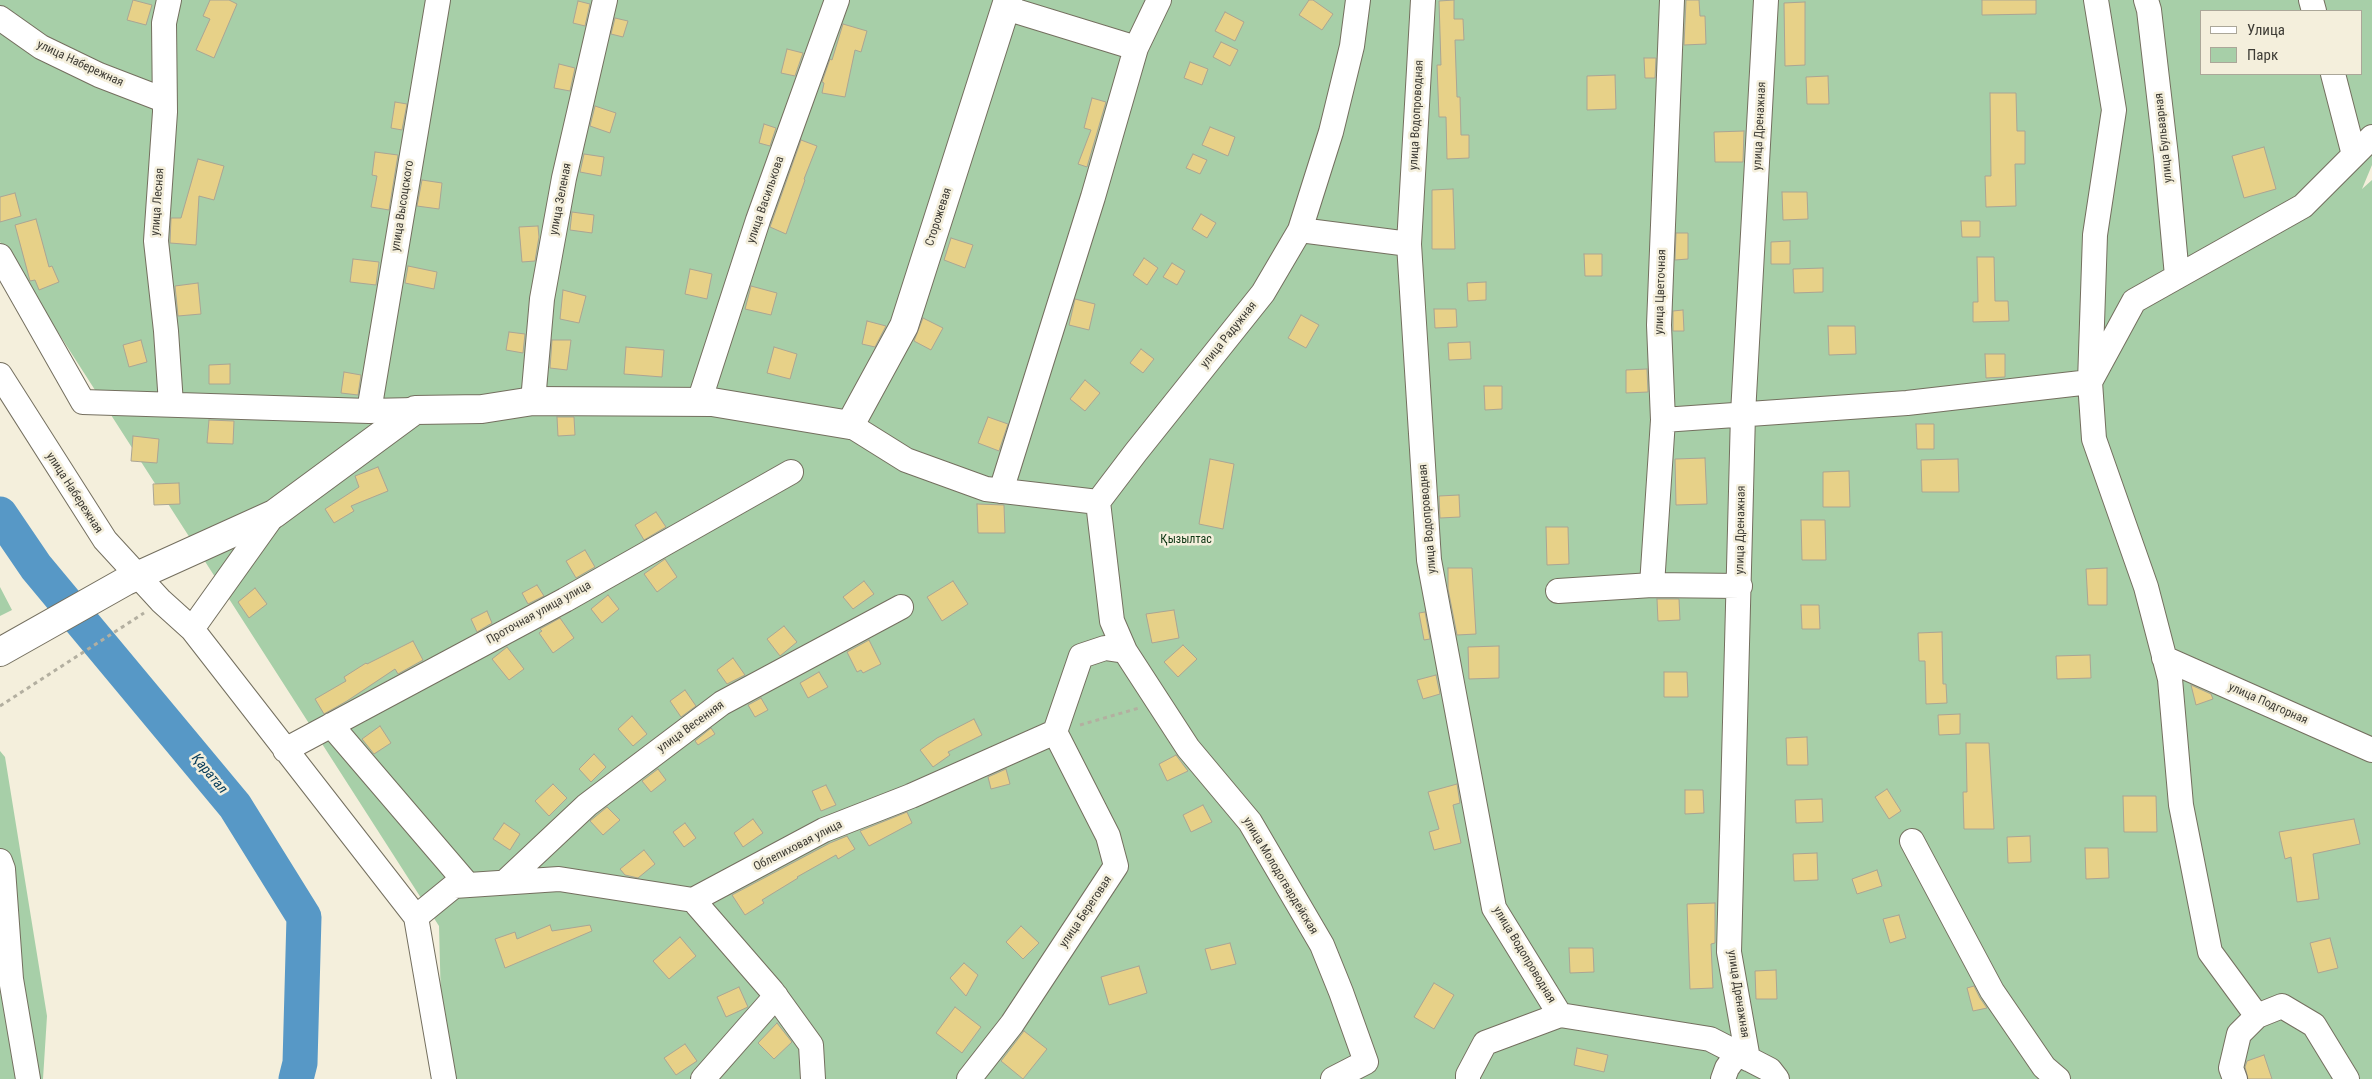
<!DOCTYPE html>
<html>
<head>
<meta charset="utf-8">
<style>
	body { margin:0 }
	#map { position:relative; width:2372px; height:1079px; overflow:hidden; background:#f4efdc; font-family:"Roboto Condensed",sans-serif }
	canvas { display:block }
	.legend { position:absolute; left:2200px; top:10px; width:162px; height:65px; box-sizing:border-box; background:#f4efdc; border:1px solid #aba799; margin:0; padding:6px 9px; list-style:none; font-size:15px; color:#3e3c35 }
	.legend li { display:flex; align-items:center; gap:10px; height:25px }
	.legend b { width:25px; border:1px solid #aba799 }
</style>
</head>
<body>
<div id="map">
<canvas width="2372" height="1079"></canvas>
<ul class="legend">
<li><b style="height:6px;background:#fff"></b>Улица</li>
<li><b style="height:14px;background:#a7cfa8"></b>Парк</li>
</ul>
</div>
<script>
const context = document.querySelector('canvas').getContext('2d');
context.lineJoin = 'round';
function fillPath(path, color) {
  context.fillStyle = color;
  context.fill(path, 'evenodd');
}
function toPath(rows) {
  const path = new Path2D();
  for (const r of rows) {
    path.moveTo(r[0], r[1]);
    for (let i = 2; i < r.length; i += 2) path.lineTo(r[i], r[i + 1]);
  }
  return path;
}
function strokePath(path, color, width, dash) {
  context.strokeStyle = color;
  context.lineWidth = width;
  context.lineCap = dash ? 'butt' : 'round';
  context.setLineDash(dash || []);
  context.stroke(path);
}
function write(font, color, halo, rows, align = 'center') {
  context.font = font + ' "Roboto Condensed",sans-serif';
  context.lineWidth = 5;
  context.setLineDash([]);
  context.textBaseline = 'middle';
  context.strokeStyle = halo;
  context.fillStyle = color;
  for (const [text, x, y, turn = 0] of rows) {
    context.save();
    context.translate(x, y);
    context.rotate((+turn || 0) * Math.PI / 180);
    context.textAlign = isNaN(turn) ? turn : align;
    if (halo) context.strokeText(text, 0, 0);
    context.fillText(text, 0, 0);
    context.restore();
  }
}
const green = toPath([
	[0,0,2372,0,2372,165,2362,189,2372,180,2372,1079,443,1079,439,926,0,242],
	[2201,11,2361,11,2361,74,2201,74],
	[0,587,12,610,0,616],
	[0,751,5,757,47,1016,43,1079,0,1079]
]);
const river = toPath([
	[0,514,36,567,235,806,304,917,300,1063,296,1079]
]);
const building = toPath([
	[133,0,152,5,146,25,127,20,133,0],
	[210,0,229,0,237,4,214,58,196,50,210,19,203,16,210,0],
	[1309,0,1313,0,1333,14,1322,30,1299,15,1309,0],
	[1454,0,1454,19,1463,19,1464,40,1455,40,1457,97,1460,97,1461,135,1469,135,1469,158,1447,159,1446,117,1439,117,1437,65,1441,65,1439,1,1454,0],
	[1686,0,1699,0,1700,16,1705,16,1706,44,1684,45,1686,0],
	[1982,0,2036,0,2036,14,1982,15,1982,0],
	[578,1,590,4,585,26,573,23,578,1],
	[1805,2,1805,65,1785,66,1784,3,1805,2],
	[1225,12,1244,22,1235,41,1215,31,1225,12],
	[615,18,628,21,623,37,611,34,615,18],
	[843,24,867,31,861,52,855,50,845,97,822,93,824,83,822,82,830,59,832,60,843,24],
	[1221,42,1238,50,1230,66,1213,57,1221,42],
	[787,49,803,53,795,76,781,73,787,49],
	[1644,58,1656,58,1655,78,1645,78,1644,58],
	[1190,62,1208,69,1202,85,1184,78,1190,62],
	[559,64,575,68,570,91,554,88,559,64],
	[1615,75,1616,109,1587,110,1587,76,1615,75],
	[1828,76,1829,104,1807,104,1806,77,1828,76],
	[1990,93,2016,93,2017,131,2025,131,2025,164,2015,164,2016,206,1986,207,1985,176,1991,176,1990,93],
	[1092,98,1106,102,1087,167,1078,164,1091,130,1084,128,1092,98],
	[395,102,407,104,402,130,391,128,395,102],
	[595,106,616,113,610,133,590,126,595,106],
	[764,124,776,128,770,146,759,143,764,124],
	[1210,127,1235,137,1228,156,1202,145,1210,127],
	[1744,131,1743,162,1715,162,1714,132,1744,131],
	[801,140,817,146,804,179,805,180,786,234,770,227,801,140],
	[2264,147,2276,189,2244,198,2232,156,2264,147],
	[375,152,398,155,389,210,371,207,377,176,372,175,375,152],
	[584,154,604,157,601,176,580,172,584,154],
	[1193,154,1207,160,1200,174,1186,168,1193,154],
	[198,159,224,166,214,200,199,196,196,245,170,243,171,218,181,218,198,159],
	[422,180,442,183,439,209,417,206,422,180],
	[1453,189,1455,249,1432,249,1432,190,1453,189],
	[1782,192,1807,192,1808,219,1783,220,1782,192],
	[15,193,21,216,0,222,0,197,15,193],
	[572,212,594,215,592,233,570,230,572,212],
	[1201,214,1216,223,1207,238,1192,229,1201,214],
	[36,219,49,267,52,266,59,282,39,290,35,280,30,281,15,225,36,219],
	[1961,221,1980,221,1980,237,1962,237,1961,221],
	[538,226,539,237,535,261,522,262,519,227,538,226],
	[1676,233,1688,233,1688,259,1675,260,1676,233],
	[951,238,973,245,965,268,944,260,951,238],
	[1790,241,1790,264,1771,264,1771,242,1790,241],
	[1584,254,1602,254,1602,276,1585,276,1584,254],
	[1977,257,1994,257,1995,301,2008,301,2009,321,1973,322,1973,302,1978,302,1977,257],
	[1144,258,1158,268,1147,285,1133,275,1144,258],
	[353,259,379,262,376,285,350,282,353,259],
	[1172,263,1185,271,1177,285,1163,277,1172,263],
	[408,266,437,272,434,289,405,283,408,266],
	[1823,268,1823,292,1794,293,1793,269,1823,268],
	[690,269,712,274,707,299,685,294,690,269],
	[1486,282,1486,300,1468,301,1467,283,1486,282],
	[198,283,201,314,178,316,175,286,198,283],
	[751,286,777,293,771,315,745,309,751,286],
	[563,290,586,296,579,323,560,319,563,290],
	[1075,299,1095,304,1089,330,1069,325,1075,299],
	[1434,309,1456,309,1457,327,1435,328,1434,309],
	[1683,310,1684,331,1673,331,1673,311,1683,310],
	[1301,315,1319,325,1306,348,1288,338,1301,315],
	[923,318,943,328,931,350,914,341,923,318],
	[867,321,886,326,875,347,862,344,867,321],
	[1828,326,1855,326,1856,354,1829,355,1828,326],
	[509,332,525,334,523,353,506,350,509,332],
	[141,340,147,362,129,367,123,345,141,340],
	[552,340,571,340,567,370,550,368,552,340],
	[1470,342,1471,359,1449,360,1448,343,1470,342],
	[626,347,664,350,662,377,624,374,626,347],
	[774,347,797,354,790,379,767,373,774,347],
	[1141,349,1154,359,1143,373,1130,363,1141,349],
	[1985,354,2005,354,2005,377,1986,378,1985,354],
	[230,364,230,384,209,384,209,365,230,364],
	[1647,369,1648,392,1626,393,1626,370,1647,369],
	[344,372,361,375,358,395,341,393,344,372],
	[1085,380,1100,393,1085,411,1070,399,1085,380],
	[1484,386,1502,386,1502,409,1485,410,1484,386],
	[557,417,574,417,575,435,558,436,557,417],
	[988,417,1008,424,999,451,978,443,988,417],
	[209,420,234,421,233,444,207,443,209,420],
	[1916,424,1934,424,1934,449,1917,449,1916,424],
	[133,436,159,439,157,463,131,461,133,436],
	[1705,458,1707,504,1676,505,1675,459,1705,458],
	[1210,459,1234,464,1223,529,1199,524,1210,459],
	[1958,459,1959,492,1922,492,1921,460,1958,459],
	[378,467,388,491,351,506,354,511,334,523,325,509,359,487,355,476,378,467],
	[1849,471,1850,507,1823,507,1823,472,1849,471],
	[179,483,180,504,154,505,153,484,179,483],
	[1459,495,1460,517,1440,518,1439,496,1459,495],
	[977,504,1004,505,1005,533,978,533,977,504],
	[656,512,666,527,644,540,635,525,656,512],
	[1801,520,1825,520,1826,560,1802,560,1801,520],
	[1546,527,1568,527,1569,564,1547,565,1546,527],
	[585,550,595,567,576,578,566,561,585,550],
	[665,559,677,577,657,592,644,574,665,559],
	[1448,568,1472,568,1476,634,1457,635,1448,589,1448,568],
	[2107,568,2107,605,2088,605,2086,569,2107,568],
	[864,581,874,594,853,609,843,597,864,581],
	[953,581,968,604,942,621,927,597,953,581],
	[537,585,544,596,528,604,522,593,537,585],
	[255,588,267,604,249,618,238,602,255,588],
	[608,595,619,609,602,623,591,609,608,595],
	[1657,599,1679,599,1680,620,1658,621,1657,599],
	[1801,605,1819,605,1820,629,1802,629,1801,605],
	[1174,610,1179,638,1152,643,1146,614,1174,610],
	[487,611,492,623,477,632,471,619,487,611],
	[1425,612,1430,639,1424,640,1419,613,1425,612],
	[560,618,574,638,553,653,539,633,542,631,540,629,560,618],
	[784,626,797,642,780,656,767,639,784,626],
	[1942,632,1943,684,1946,684,1947,703,1926,704,1925,661,1919,661,1918,633,1942,632],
	[869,640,881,664,863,673,861,670,857,672,847,652,869,640],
	[413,641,423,660,398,674,395,669,347,701,324,714,315,699,346,681,344,677,366,663,367,664,413,641],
	[1183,645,1197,659,1178,677,1164,662,1183,645],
	[1499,646,1499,678,1469,679,1468,647,1499,646],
	[507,647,524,669,509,680,492,659,507,647],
	[2090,655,2091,678,2057,679,2056,656,2090,655],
	[733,658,745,675,727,684,717,670,733,658],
	[819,672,828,687,808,698,800,683,819,672],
	[1664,672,1687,672,1688,697,1664,697,1664,672],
	[1436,675,1440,694,1423,699,1417,680,1436,675],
	[2191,685,2211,694,2213,699,2196,705,2191,685],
	[685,690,696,706,681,717,670,701,685,690],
	[761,698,768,710,755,717,748,705,761,698],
	[1960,714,1960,734,1939,735,1938,715,1960,714],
	[632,716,647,734,633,746,618,729,632,716],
	[974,719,982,735,948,752,950,755,933,767,920,750,937,738,974,719],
	[380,726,391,743,374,754,362,739,380,726],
	[711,728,715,734,698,745,695,741,711,728],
	[1807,737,1808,765,1787,765,1786,738,1807,737],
	[1966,743,1989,743,1994,829,1964,829,1963,792,1967,792,1966,743],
	[594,754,606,767,591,782,579,769,594,754],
	[1176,755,1188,771,1167,781,1159,764,1176,755],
	[658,769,666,780,651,792,642,781,658,769],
	[1006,769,1010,784,991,789,988,777,1006,769],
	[553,784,567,798,549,816,535,801,553,784],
	[1457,784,1460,803,1453,805,1461,843,1434,850,1429,832,1439,829,1428,792,1457,784],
	[826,785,836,805,821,811,812,791,826,785],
	[1887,789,1901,811,1889,819,1875,797,1887,789],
	[1685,790,1703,790,1704,813,1685,814,1685,790],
	[2123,796,2156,796,2157,832,2124,832,2123,796],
	[1822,799,1823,822,1796,823,1795,800,1822,799],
	[1203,805,1212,822,1191,832,1183,815,1203,805],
	[607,807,620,820,603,835,590,821,607,807],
	[907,812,912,823,869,846,860,831,907,812],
	[753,819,763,833,743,847,734,833,753,819],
	[2354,819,2360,844,2313,854,2319,899,2297,902,2291,857,2285,859,2279,832,2354,819],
	[504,823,520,834,510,850,493,839,504,823],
	[685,823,696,838,684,847,673,832,685,823],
	[847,836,855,849,838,859,836,855,797,877,798,878,762,900,764,903,745,915,732,895,830,843,847,836],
	[2030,836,2031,862,2008,863,2007,837,2030,836],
	[2085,848,2108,848,2109,878,2086,879,2085,848],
	[644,850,655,864,638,878,625,875,620,869,644,850],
	[1817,853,1818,880,1794,881,1793,854,1817,853],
	[1877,870,1882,886,1857,894,1852,879,1877,870],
	[1715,903,1715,943,1711,944,1713,988,1690,989,1687,904,1715,903],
	[1899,915,1906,938,1890,943,1883,919,1899,915],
	[550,925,552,931,590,925,592,931,505,968,495,939,515,932,517,939,550,925],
	[1021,926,1039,943,1023,959,1006,942,1021,926],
	[680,937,696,956,669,979,653,961,680,937],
	[2330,938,2338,968,2318,973,2310,943,2330,938],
	[1230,943,1236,964,1211,970,1205,949,1230,943],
	[1569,948,1593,948,1594,972,1570,973,1569,948],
	[964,963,978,975,966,996,950,978,964,963],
	[1139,966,1147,993,1109,1005,1101,977,1139,966],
	[1776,970,1777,999,1756,999,1755,971,1776,970],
	[1434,983,1454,995,1434,1029,1414,1017,1434,983],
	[1974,986,1980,998,1987,1008,1973,1011,1967,988,1974,986],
	[739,987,748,1007,726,1017,717,997,739,987],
	[955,1007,981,1027,962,1053,936,1033,955,1007],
	[777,1023,792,1042,774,1059,758,1043,777,1023],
	[1024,1031,1047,1049,1023,1079,1001,1061,1024,1031],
	[685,1044,697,1061,676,1075,664,1058,685,1044],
	[1577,1048,1608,1055,1604,1072,1574,1065,1577,1048],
	[2264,1055,2272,1079,2248,1079,2245,1067,2247,1061,2264,1055]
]);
const path = toPath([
	[0,706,144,613],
	[1080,725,1139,708]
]);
const street = toPath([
	[169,0,164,23,165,112,156,241,166,331,171,404],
	[1423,0,1409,244,1429,560,1494,908,1560,1015],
	[2096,0,2114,110,2095,235,2090,382,2094,439,2146,587,2170,679,2181,805,2210,952,2257,1016],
	[2146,0,2149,10,2166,156,2177,276],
	[2311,0,2314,11],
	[1006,8,1136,48],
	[0,18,41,47,99,75,164,100],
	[2333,74,2354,155],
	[1300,230,1409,244],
	[0,256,83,402,369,411,415,410],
	[0,375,105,540,161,601,192,629,416,917,444,1079],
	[533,401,542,299,564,178,605,0],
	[699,402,758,220,837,0],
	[369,411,438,0],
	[1663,420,1907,403,2090,382,2134,301,2303,206,2372,137],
	[850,425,906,460,986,489,1098,502],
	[1001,491,1093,197,1136,48,1159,0],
	[1652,585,1663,420,1659,325,1672,0],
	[1558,591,1652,585,1740,586],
	[192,629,274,514],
	[2164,658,2372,750],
	[331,725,468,885],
	[285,750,565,600,791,472],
	[1912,841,1992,991,2044,1067,2058,1079],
	[0,861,3,869,11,979,28,1079],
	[505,882,587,805,722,703,901,607],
	[693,900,772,991,811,1045,813,1079],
	[416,917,454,886,559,879,693,900,824,830,911,796,1055,732,1081,656,1105,648,1125,651],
	[1748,1059,1729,952,1743,414,1766,0],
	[703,1079,776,996],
	[969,1079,1012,1024,1116,866,1108,836,1055,732],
	[1333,1079,1366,1062,1341,992,1322,945,1250,822,1188,748,1125,651,1112,621,1098,502,1136,452,1263,293,1300,230,1331,132,1352,46,1358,0],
	[1468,1079,1468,1075,1485,1043,1560,1015,1710,1039,1770,1070,1777,1079],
	[1723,1079,1727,1068,1738,1053],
	[2235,1079,2231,1068,2239,1034,2257,1016,2282,1006,2314,1025,2347,1079]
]);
const secondary = toPath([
	[0,652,126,581,274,514,415,410,482,409,533,401,712,402,850,425,904,326,1008,0]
]);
const streetNames = [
	["улица Набережная",80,64,25],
	["улица Водопроводная",1417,115,-87],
	["улица Дренажная",1760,126,-87],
	["улица Бульварная",2164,138,-96],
	["улица Зеленая",561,199,-79],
	["улица Василькова",766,200,-71],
	["улица Лесная",158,202,-86],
	["улица Высоцского",403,206,-81],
	["Сторожевая",939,217,-72],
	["улица Цветочная",1661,292,-88],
	["улица Радужная",1229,335,-51],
	["улица Набережная",74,493,57],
	["улица Водопроводная",1428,519,-95],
	["улица Дренажная",1741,530,-89],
	["Проточная улица улица",539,613,-29],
	["улица Подгорная",2268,704,24],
	["улица Весенняя",691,727,-36],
	["Облепиховая улица",798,846,-27],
	["улица Молодогвардейская",1280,876,59],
	["улица Береговая",1086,912,-56],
	["улица Водопроводная",1524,955,59],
	["улица Дренажная",1738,994,81]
];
const parkNames = [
	["Қызылтас",1186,540]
];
const waterNames = [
	["Қаратал",209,774,50]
];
fillPath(green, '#a7cfa8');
strokePath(river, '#5798c6', 35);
fillPath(building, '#e7d188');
strokePath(building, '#aaa594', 1);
strokePath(street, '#746f5f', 26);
strokePath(secondary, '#746f5f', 30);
strokePath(path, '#b3afa0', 3, [4, 4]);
strokePath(street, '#fff', 24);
strokePath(secondary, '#fff', 28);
write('12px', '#3e3c35', '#f4efdc', streetNames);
write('12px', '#0e3714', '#f4efdc', parkNames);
write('italic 14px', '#053b5a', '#f4efdc', waterNames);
</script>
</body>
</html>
